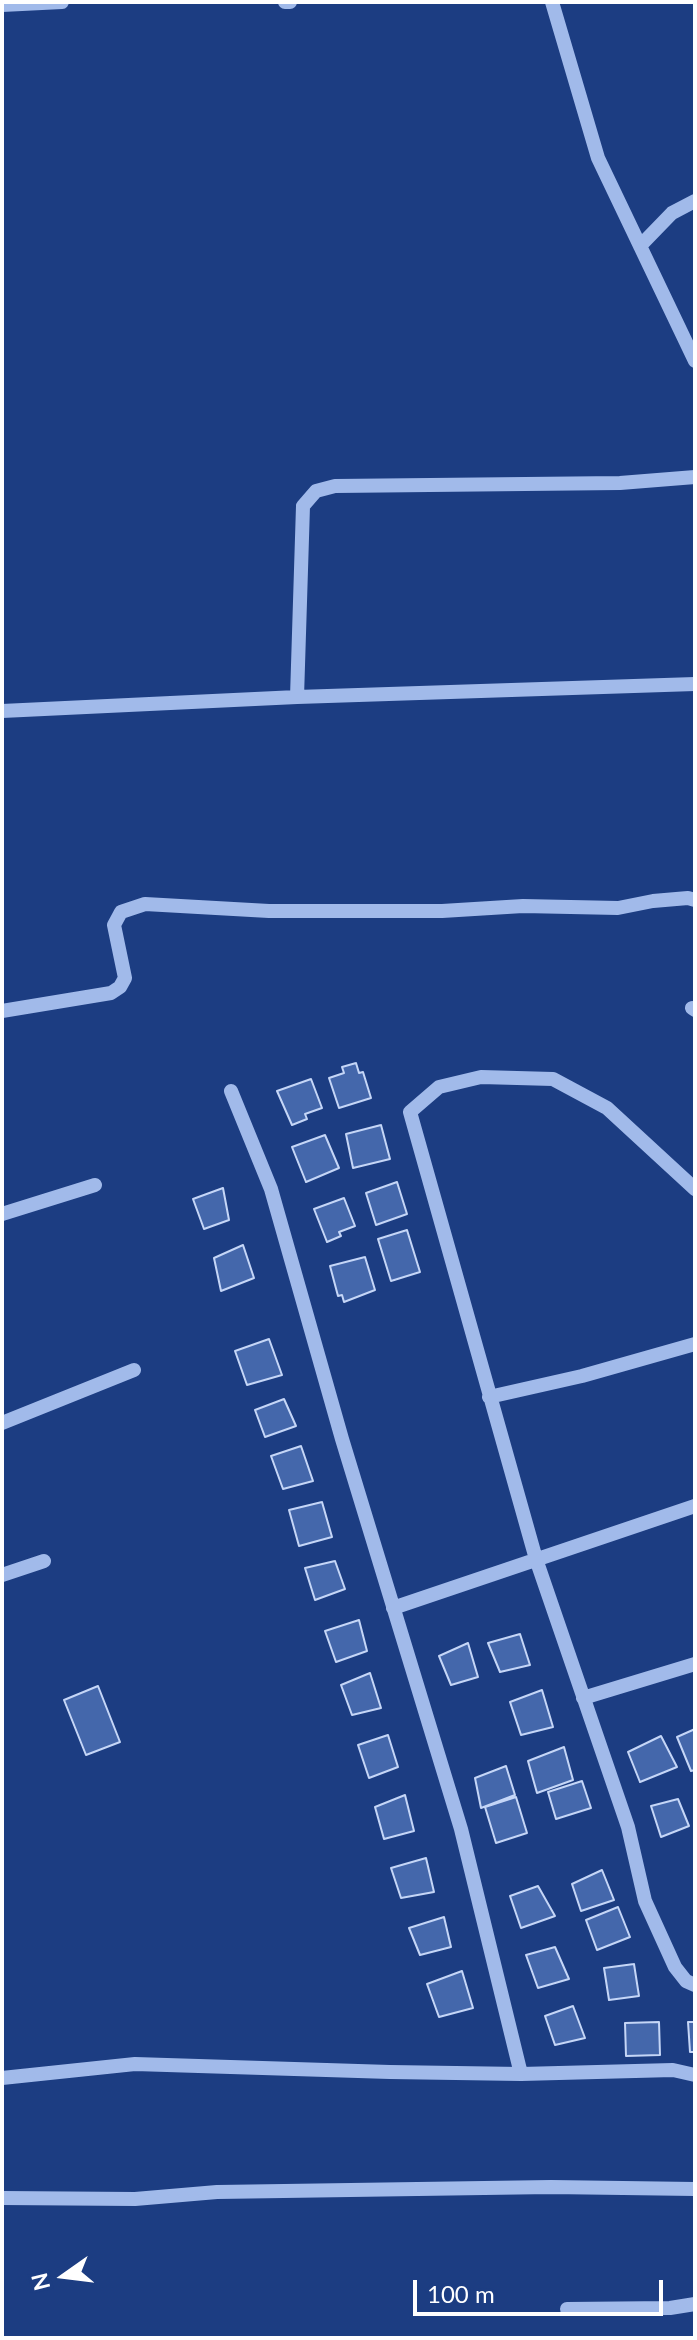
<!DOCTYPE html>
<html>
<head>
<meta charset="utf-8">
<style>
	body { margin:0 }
	#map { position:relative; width:697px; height:2340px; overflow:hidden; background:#1c3d82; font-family:Lato,sans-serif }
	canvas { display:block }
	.frame { position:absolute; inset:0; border:4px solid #fff; pointer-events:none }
	.north { position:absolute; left:24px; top:2236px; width:80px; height:80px; -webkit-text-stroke:6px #1c3d82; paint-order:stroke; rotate:256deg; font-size:22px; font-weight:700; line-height:32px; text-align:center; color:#fff }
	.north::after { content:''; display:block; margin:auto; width:28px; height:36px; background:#fff; clip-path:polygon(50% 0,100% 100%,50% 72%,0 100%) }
	.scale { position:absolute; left:413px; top:2280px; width:250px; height:36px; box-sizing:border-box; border:4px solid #fff; border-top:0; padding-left:10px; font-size:24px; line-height:28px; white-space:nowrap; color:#fff; -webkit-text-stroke:6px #1c3d82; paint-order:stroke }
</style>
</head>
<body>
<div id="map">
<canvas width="697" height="2340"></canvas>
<div class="frame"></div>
<div class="north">N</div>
<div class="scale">100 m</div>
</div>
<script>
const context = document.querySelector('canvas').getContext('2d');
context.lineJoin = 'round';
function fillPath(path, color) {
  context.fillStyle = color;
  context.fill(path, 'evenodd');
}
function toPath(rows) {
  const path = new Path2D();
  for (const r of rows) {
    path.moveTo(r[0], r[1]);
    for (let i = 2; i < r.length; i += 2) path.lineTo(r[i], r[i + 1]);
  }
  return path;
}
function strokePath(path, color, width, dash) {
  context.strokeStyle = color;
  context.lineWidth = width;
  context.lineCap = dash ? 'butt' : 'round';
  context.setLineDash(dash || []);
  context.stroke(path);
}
const building = toPath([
	[356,1063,359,1073,363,1072,371,1098,339,1108,329,1078,344,1073,342,1067,356,1063],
	[311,1079,322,1108,305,1114,307,1119,292,1125,277,1091,311,1079],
	[381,1125,390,1159,353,1168,346,1134,381,1125],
	[325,1135,339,1168,306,1182,292,1147,325,1135],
	[397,1182,407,1214,376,1225,366,1193,397,1182],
	[223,1188,229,1220,204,1229,193,1199,223,1188],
	[344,1198,355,1226,339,1232,341,1236,327,1242,314,1209,344,1198],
	[407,1230,420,1272,391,1281,378,1239,407,1230],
	[243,1245,254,1278,221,1291,214,1258,243,1245],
	[365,1257,375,1290,344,1302,342,1295,338,1296,330,1266,365,1257],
	[269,1339,282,1375,247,1385,235,1351,269,1339],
	[284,1399,296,1426,265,1437,255,1410,284,1399],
	[301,1446,313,1481,283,1489,271,1456,301,1446],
	[322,1502,332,1537,299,1546,289,1510,322,1502],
	[335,1561,345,1589,315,1600,305,1568,335,1561],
	[359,1620,367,1651,336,1662,325,1631,359,1620],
	[520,1634,530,1665,500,1672,488,1643,520,1634],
	[468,1643,478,1677,451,1685,439,1656,468,1643],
	[370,1673,381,1708,352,1715,341,1685,370,1673],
	[98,1686,120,1742,86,1755,64,1700,98,1686],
	[542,1690,553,1727,521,1735,510,1702,542,1690],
	[695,1729,695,1770,691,1771,677,1737,695,1729],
	[388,1735,398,1767,369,1778,358,1745,388,1735],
	[661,1736,677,1767,640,1782,628,1752,661,1736],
	[564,1747,573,1780,537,1793,528,1761,564,1747],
	[506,1766,515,1795,481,1808,475,1778,506,1766],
	[582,1781,591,1808,556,1819,548,1792,582,1781],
	[405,1795,414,1831,384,1839,375,1807,405,1795],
	[516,1797,527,1833,496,1843,485,1807,516,1797],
	[678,1799,689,1826,661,1837,651,1806,678,1799],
	[426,1858,434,1892,401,1898,391,1868,426,1858],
	[602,1870,614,1900,581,1911,572,1884,602,1870],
	[538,1886,555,1916,521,1928,510,1896,538,1886],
	[618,1907,630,1937,597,1950,586,1920,618,1907],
	[444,1917,451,1947,420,1955,409,1928,444,1917],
	[555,1947,569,1979,538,1988,526,1955,555,1947],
	[634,1964,639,1996,609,2000,604,1968,634,1964],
	[462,1971,473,2008,439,2017,427,1984,462,1971],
	[573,2006,585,2038,555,2045,545,2016,573,2006],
	[659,2022,660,2055,626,2056,625,2023,659,2022],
	[688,2022,695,2022,695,2052,690,2052,688,2022]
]);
const minor = toPath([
	[285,2,290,2],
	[552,2,598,158,695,361],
	[2,5,62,2],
	[640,246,672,213,695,201],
	[297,697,303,506,316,491,335,486,620,483,695,477],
	[2,711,297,697,695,684],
	[692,1008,695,1010],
	[2,1011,111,993,120,987,125,978,114,925,121,912,145,904,269,911,442,911,523,906,618,908,653,901,688,898,695,900],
	[231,1091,271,1189,342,1439,461,1829,521,2074],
	[695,1189,607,1108,553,1079,481,1077,439,1087,410,1112,536,1559,628,1827,645,1901,675,1967,686,1981,695,1985],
	[2,1214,95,1185],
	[489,1397,582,1376,695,1344],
	[2,1423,134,1370],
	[2,1575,44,1561],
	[393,1608,695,1506],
	[583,1698,695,1664],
	[2,2078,135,2064,390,2072,521,2074,673,2070,695,2075],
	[2,2198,135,2199,217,2192,551,2187,695,2189],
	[567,2309,670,2308,695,2304]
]);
fillPath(building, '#4467ab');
strokePath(building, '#c5d6f7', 2);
strokePath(minor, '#a1baea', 14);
</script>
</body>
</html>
